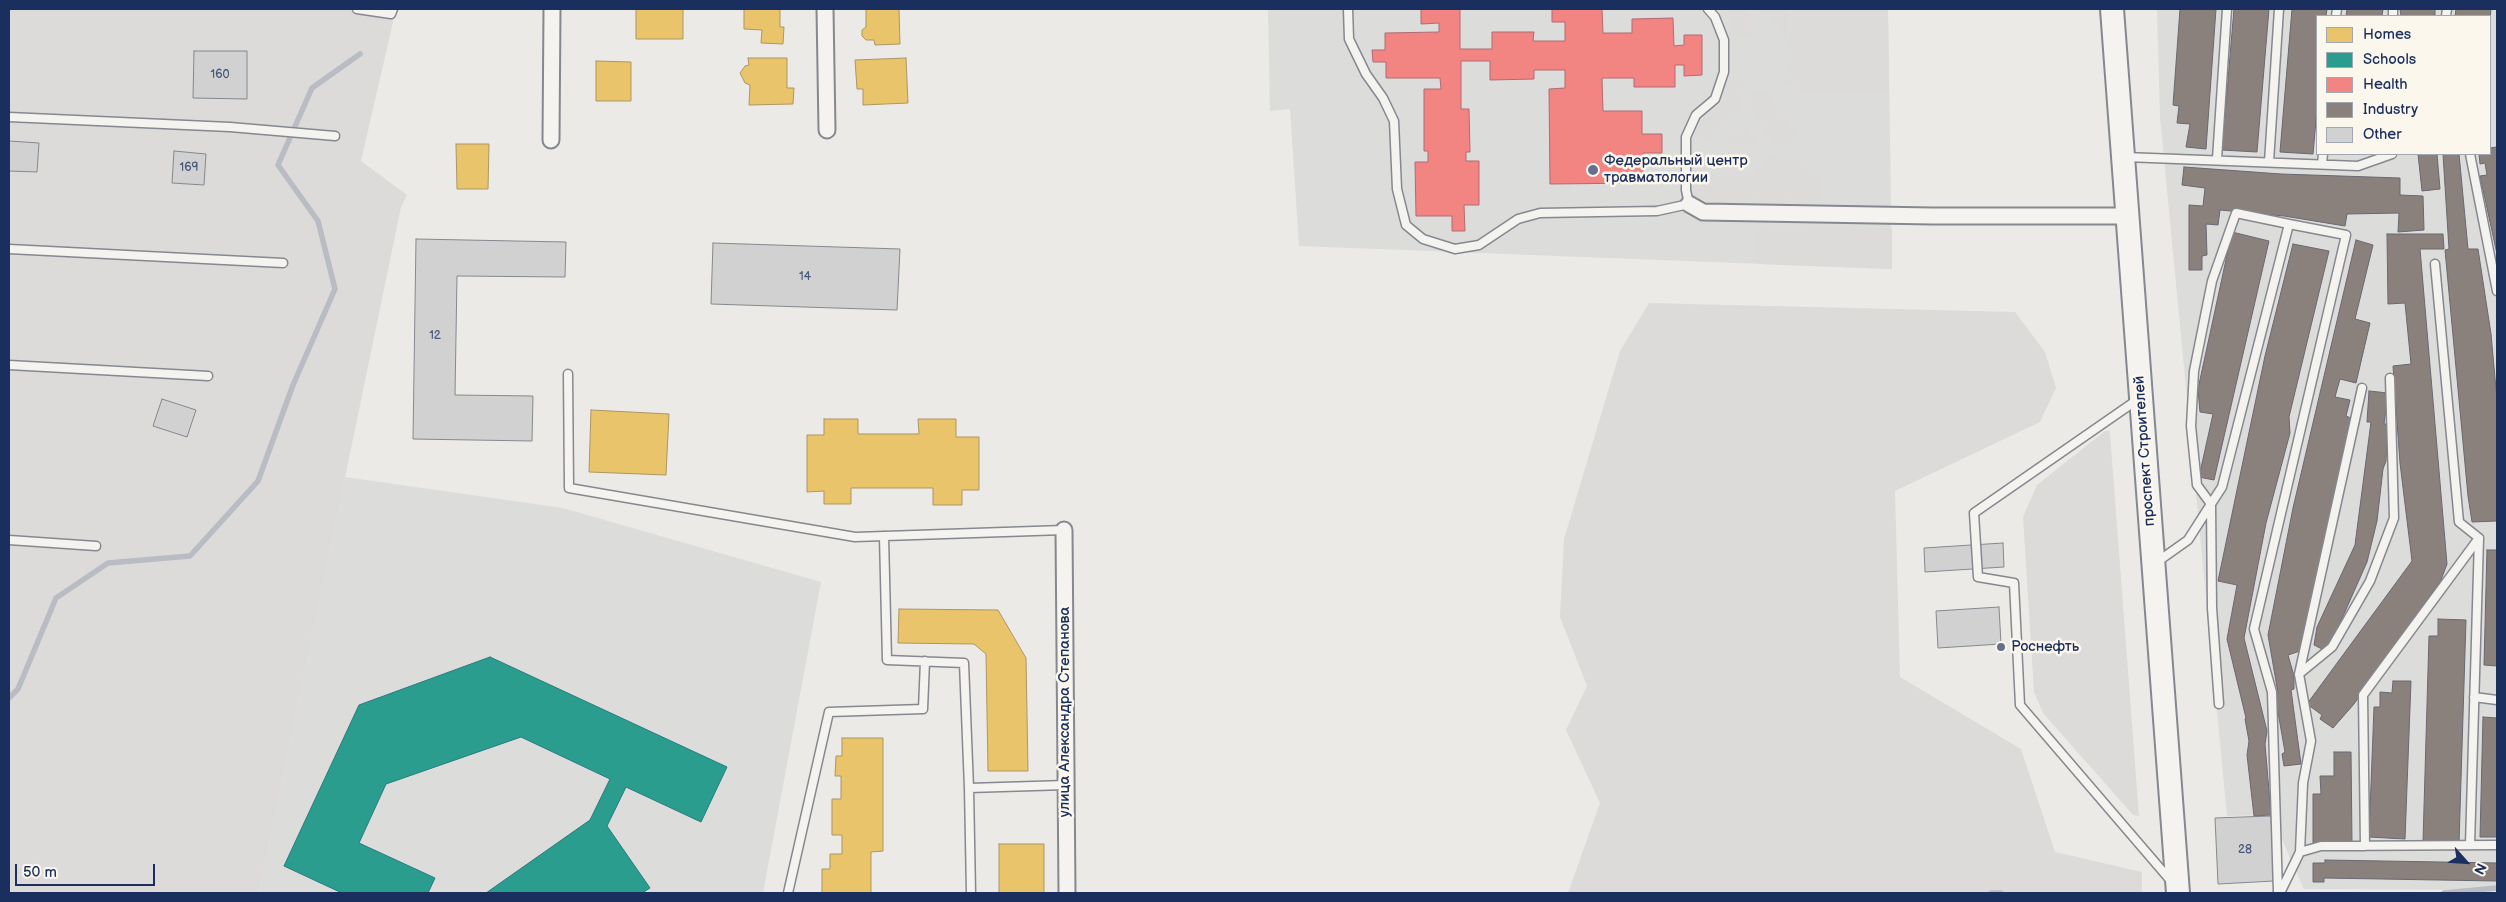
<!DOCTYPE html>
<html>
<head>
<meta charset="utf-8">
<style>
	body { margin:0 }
	#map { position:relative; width:2506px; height:902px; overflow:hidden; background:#eceae6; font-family:"Balsamiq Sans",sans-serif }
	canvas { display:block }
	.frame { position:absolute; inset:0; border:10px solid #1b2f5e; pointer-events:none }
	.legend { position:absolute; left:2316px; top:15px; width:175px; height:140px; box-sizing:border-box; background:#fbf7ec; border:1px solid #a1a7b3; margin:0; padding:6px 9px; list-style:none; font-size:15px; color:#1b2f5e }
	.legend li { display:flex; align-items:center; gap:10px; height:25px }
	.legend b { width:25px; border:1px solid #a1a7b3 }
	.north { position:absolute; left:2441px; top:837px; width:50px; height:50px; -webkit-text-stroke:4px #fbf7ec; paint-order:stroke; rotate:116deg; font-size:14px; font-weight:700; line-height:20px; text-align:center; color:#1b2f5e }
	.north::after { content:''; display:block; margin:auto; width:18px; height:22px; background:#1b2f5e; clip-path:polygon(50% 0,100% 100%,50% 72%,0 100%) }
	.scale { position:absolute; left:15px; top:864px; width:140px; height:22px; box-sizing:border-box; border:2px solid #1b2f5e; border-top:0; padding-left:6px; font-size:15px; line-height:18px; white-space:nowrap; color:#1b2f5e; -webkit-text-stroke:4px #fbf7ec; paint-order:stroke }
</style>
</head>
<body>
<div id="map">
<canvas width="2506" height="902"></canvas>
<div class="frame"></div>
<ul class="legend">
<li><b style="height:14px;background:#e9c46a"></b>Homes</li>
<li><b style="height:14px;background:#2a9d8f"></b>Schools</li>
<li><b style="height:14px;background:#f28482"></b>Health</li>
<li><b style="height:14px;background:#8a817c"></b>Industry</li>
<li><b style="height:14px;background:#d2d1d1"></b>Other</li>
</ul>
<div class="north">N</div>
<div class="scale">50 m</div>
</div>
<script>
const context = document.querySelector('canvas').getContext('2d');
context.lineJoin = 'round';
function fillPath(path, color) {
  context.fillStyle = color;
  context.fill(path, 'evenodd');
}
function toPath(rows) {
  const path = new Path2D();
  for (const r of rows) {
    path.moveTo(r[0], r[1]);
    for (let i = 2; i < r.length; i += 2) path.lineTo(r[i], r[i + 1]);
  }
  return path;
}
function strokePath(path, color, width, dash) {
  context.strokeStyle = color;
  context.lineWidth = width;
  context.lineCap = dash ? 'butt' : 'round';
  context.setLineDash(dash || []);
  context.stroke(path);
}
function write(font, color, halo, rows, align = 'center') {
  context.font = font + ' "Balsamiq Sans",sans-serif';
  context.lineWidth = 5;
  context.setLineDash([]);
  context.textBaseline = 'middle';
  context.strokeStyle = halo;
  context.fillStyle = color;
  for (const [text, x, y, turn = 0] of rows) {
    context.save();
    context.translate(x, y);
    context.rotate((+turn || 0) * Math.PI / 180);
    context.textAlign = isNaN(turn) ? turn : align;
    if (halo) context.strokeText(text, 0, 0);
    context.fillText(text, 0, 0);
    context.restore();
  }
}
const built = toPath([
	[1268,9,1888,9,1892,269,1299,246,1290,109,1270,111],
	[2157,9,2497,9,2497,890,2304,889,2271,815,2227,816,2160,117],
	[2317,16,2490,16,2490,154,2317,154],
	[345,477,563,508,821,582,763,893,259,893]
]);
const green = toPath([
	[9,9,396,9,361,161,407,195,401,207,259,893,9,893],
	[1724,9,1745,9,1751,20,1751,35,1735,34,1729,14],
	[1764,9,1786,9,1787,37],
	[1793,9,1888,9,1889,90,1805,92,1781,79,1789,71,1793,54,1790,43],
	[1728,80,1744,81,1741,110,1704,143,1691,142,1693,132,1725,101],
	[1753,93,1765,93,1801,142,1774,145,1751,106],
	[1744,127,1761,150,1714,151,1743,127],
	[1769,158,1801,159,1821,178,1819,206,1801,205,1796,199,1786,197,1780,206,1768,210,1755,198,1747,200,1742,207,1702,205,1693,193,1691,163,1705,163,1710,175,1725,176,1733,167,1738,176,1754,174],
	[1771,225,1892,229,1892,269,1757,264,1754,255,1755,237,1762,227],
	[1649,303,2015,312,2045,352,2056,388,2040,422,1895,491,1900,677,2021,749,2055,852,2142,872,2142,893,1568,893,1600,803,1566,730,1587,686,1560,617,1564,539,1620,351],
	[2105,431,2110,431,2110,433,2139,816,2133,815,2043,713,2034,692,2023,517,2037,485]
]);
const homes = toPath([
	[636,9,683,9,683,39,636,39,636,9],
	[744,9,780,9,780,27,784,27,783,44,761,43,762,30,744,29,744,9],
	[866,9,899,9,900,44,875,45,874,40,866,40,862,36,862,30,866,27,866,9],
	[748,58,787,58,787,88,794,88,793,104,749,105,750,85,745,83,740,73,745,66,749,65,748,58],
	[906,58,908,103,863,105,863,89,857,89,855,60,906,58],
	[596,61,631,62,631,101,596,101,596,61],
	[456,144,489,144,488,189,457,189,456,144],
	[591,410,669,414,666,475,589,472,591,410],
	[824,419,858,419,858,434,919,434,918,419,956,419,956,437,979,437,979,490,962,490,962,505,933,505,933,488,851,488,851,504,824,504,824,491,807,492,807,435,824,435,824,419],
	[899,609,998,610,1026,658,1028,771,988,771,986,654,974,644,898,643,899,609],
	[842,738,883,738,883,851,871,852,871,893,822,893,822,869,830,869,830,854,842,854,842,835,832,835,832,799,841,799,841,776,835,776,836,756,842,756,842,738],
	[999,844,1044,844,1044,893,999,893,999,844]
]);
const schools = toPath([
	[490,657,727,767,701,822,626,787,607,826,650,888,642,893,486,893,590,820,610,779,521,737,386,784,359,843,435,878,428,893,342,893,284,866,359,705,490,657]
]);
const health = toPath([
	[1421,9,1460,9,1460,49,1492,49,1492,32,1534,32,1533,41,1565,41,1565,22,1552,22,1552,9,1602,9,1603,33,1632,33,1632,19,1673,18,1674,46,1684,45,1684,35,1702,35,1702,75,1684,76,1684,65,1675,65,1675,87,1634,87,1634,78,1602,78,1603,111,1642,111,1642,134,1662,134,1662,153,1643,153,1643,183,1550,184,1549,89,1565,88,1565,70,1534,70,1534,79,1490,80,1490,61,1461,61,1461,109,1469,109,1470,152,1466,152,1466,161,1479,161,1479,205,1464,205,1465,231,1452,231,1452,216,1416,216,1415,162,1428,162,1428,151,1424,151,1424,89,1441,89,1440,78,1386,78,1386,62,1373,62,1372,50,1385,50,1385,33,1439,32,1439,23,1421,24,1421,9]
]);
const industry = toPath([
	[2180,9,2216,9,2206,149,2186,147,2190,124,2177,123,2179,106,2173,105,2180,9],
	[2234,9,2269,9,2257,152,2222,150,2234,9],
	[2292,9,2327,9,2326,16,2317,16,2317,109,2313,154,2280,152,2292,9],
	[2347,9,2383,9,2382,16,2346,16,2347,9],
	[2400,9,2435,9,2435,16,2401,16,2400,9],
	[2456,9,2491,9,2490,19,2490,16,2455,16,2456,9],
	[2497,147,2497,254,2480,176,2487,175,2485,163,2480,164,2479,154,2490,154,2490,148,2497,147],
	[2418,154,2437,154,2440,189,2422,191,2418,154],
	[2443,154,2459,154,2468,249,2478,249,2491,334,2497,400,2497,521,2472,522,2468,496,2445,250,2449,249,2443,154],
	[2184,167,2281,174,2400,178,2400,195,2423,196,2424,230,2398,232,2399,213,2347,214,2345,226,2284,216,2220,210,2218,225,2206,224,2207,255,2202,256,2202,270,2189,270,2189,205,2203,206,2205,188,2182,185,2184,167],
	[2232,232,2269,241,2214,480,2199,477,2213,414,2200,412,2198,389,2232,232],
	[2387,234,2443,234,2444,249,2420,249,2447,564,2441,580,2354,704,2333,728,2320,719,2322,715,2307,704,2412,561,2400,463,2393,366,2411,364,2405,303,2388,304,2387,234],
	[2356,240,2373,245,2355,319,2370,323,2356,383,2340,379,2335,397,2350,400,2346,416,2351,418,2300,651,2288,655,2294,676,2294,689,2291,690,2301,764,2284,766,2282,754,2285,752,2275,695,2278,693,2268,635,2293,508,2356,240],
	[2293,244,2329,251,2289,417,2290,433,2266,523,2244,638,2267,731,2265,744,2271,815,2254,816,2247,755,2249,741,2245,719,2246,718,2227,639,2237,585,2218,581,2265,356,2293,244],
	[2369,391,2388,393,2384,424,2388,424,2386,461,2383,469,2377,521,2367,562,2336,632,2324,650,2314,645,2317,627,2355,545,2371,422,2367,422,2369,391],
	[2487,550,2497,550,2497,666,2484,665,2487,550],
	[2438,619,2466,620,2459,843,2423,842,2429,636,2438,636,2438,619],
	[2393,681,2411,681,2405,839,2369,837,2374,707,2380,707,2380,692,2392,693,2393,681],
	[2483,717,2497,718,2497,837,2480,837,2483,717],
	[2334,752,2351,752,2352,844,2313,844,2313,794,2321,794,2320,776,2334,776,2334,752],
	[2325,860,2497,863,2497,881,2324,878,2324,882,2313,882,2313,863,2325,863,2325,860]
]);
const stream = toPath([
	[9,698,18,689,56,598,108,563,190,556,258,481,293,385,335,289,318,221,278,165,312,88,360,54],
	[1991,893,2001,893],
	[2444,893,2497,888]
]);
const building = toPath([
	[194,51,247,51,247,99,193,98,194,51],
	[9,141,39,143,37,172,9,171,9,141],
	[174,151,206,154,204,185,172,183,174,151],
	[416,239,566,242,565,277,457,276,455,395,533,396,532,441,413,439,416,239],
	[713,243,900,249,897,310,711,304,713,243],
	[162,399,196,410,187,437,153,426,162,399],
	[2003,543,2004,567,1925,572,1924,548,2003,543],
	[1999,607,2001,644,1938,648,1936,611,1999,607],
	[2271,816,2274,881,2218,884,2215,818,2271,816]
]);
const service = toPath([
	[357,9,391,14,393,9],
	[1348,9,1349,39,1366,74,1383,98,1394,121,1397,189,1406,225,1423,239,1455,249,1479,245,1518,219,1540,213,1657,211,1689,204,1686,190,1686,137,1696,115,1715,99,1724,72,1724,40,1715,17,1708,9],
	[2336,16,2337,9],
	[2393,16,2393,9],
	[2446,16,2447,9],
	[9,117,230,127,335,136],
	[2470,154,2497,291],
	[2125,157,2358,166,2392,154],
	[2217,159,2227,9],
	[2269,162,2279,9],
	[2322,164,2323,154],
	[9,249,283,263],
	[2435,264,2459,522,2479,538,2470,845],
	[9,365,208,376],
	[568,374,569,488,855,537,1064,530],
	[2137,400,1974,513,1978,577,2014,583,2020,705,2171,881],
	[884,536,887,660,964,663,969,788,1066,785],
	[9,540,96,546],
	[2157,562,2188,540,2211,504,2222,487,2289,224,2236,213,2212,281,2194,371,2191,426,2197,485,2211,504,2212,608,2219,704],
	[2299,674,2362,388],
	[2474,697,2497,700],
	[969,788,971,893],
	[2365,846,2363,695,2479,538],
	[2300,852,2303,783,2311,741,2299,674,2332,647,2370,581,2394,518,2390,378],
	[2281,891,2300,852,2321,846,2497,845],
	[788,893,829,712,923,709,925,661],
	[2278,893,2272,692,2254,629,2346,235,2289,224]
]);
const minor = toPath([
	[825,9,827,130],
	[551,140,552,9],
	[1689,204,1703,212,1932,216,2127,216],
	[1064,530,1067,893]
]);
const secondary = toPath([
	[2112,9,2178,893]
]);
const markers = [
	[1593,170,6,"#64708e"],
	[2001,647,5,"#64708e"]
];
const numberNames = [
	["160",220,75],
	["169",189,168],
	["14",805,277],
	["12",435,336],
	["28",2245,850]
];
const poiNames = [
	["Федеральный центр",1604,161],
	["травматологии",1604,178],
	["Роснефть",2011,647]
];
const streetNames = [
	["проспект Строителей",2145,451,-94],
	["улица Александра Степанова",1065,712,-90]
];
fillPath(built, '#dcdcda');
fillPath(green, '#dcdbd9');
fillPath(homes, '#e9c46a');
strokePath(homes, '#ab9766', 1);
fillPath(schools, '#2a9d8f');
strokePath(schools, '#267c80', 1);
fillPath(health, '#f28482');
strokePath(health, '#b26a77', 1);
fillPath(industry, '#8a817c');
strokePath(industry, '#696873', 1);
strokePath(stream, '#b9bcc3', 5.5);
fillPath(building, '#d2d1d1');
strokePath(building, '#85888f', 1);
strokePath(service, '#85888f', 11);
strokePath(minor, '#85888f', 19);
strokePath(secondary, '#85888f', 26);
strokePath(service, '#f4f3ef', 8);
strokePath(minor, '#f4f3ef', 15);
strokePath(secondary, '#f4f3ef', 22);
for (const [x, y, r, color] of markers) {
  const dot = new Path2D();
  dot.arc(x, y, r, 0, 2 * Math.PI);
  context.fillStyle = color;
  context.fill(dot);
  strokePath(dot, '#fbf7ec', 2);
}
write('12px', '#49587b', null, numberNames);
write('15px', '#1b2f5e', '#fbf7ec', poiNames, 'left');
write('15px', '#1b2f5e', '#fbf7ec', streetNames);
</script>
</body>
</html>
